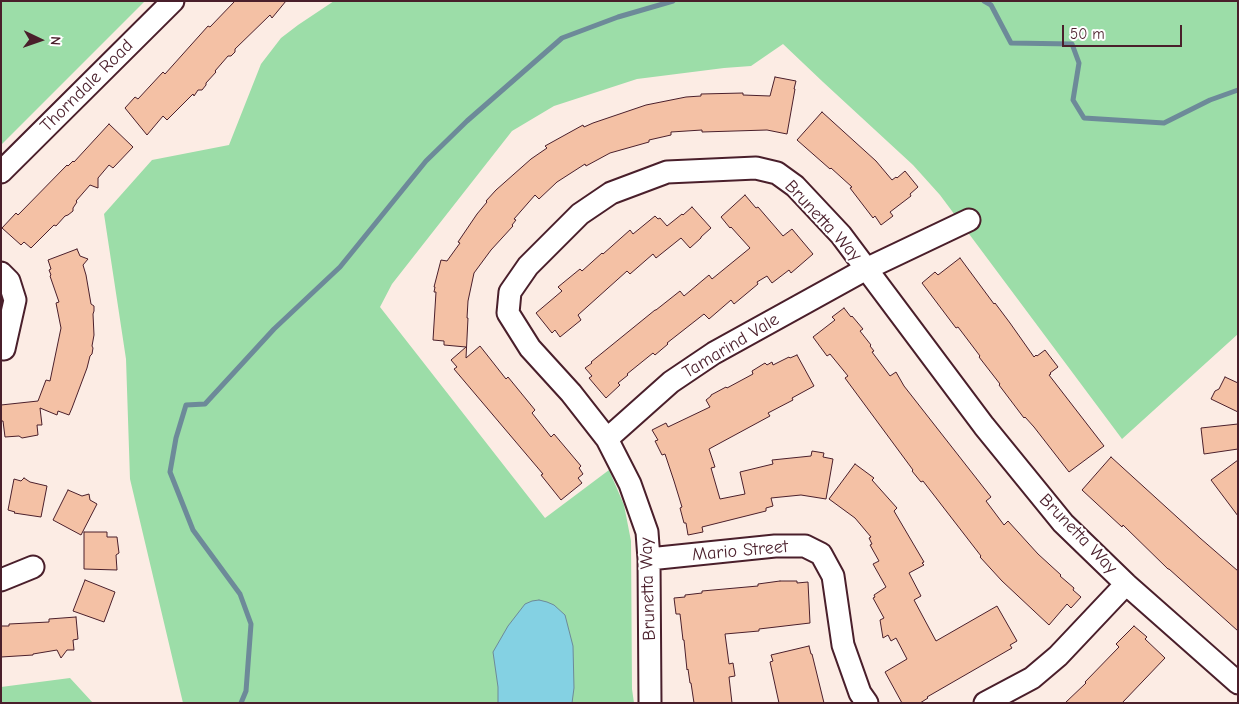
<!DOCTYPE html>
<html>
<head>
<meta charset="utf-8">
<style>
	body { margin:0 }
	#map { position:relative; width:1239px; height:704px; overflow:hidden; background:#fcece4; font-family:"Comic Neue",sans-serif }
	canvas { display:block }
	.frame { position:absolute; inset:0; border:2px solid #4a1f2b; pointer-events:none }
	.north { position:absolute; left:15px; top:15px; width:50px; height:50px; -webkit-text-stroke:4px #fff; paint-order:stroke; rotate:93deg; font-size:14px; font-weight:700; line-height:20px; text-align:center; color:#4a1f2b }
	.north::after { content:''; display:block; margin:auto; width:18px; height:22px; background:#4a1f2b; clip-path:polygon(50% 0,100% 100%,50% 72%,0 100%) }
	.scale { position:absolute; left:1062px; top:25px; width:120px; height:22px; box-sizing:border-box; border:2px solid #4a1f2b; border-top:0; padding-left:6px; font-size:15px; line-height:18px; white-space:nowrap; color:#4a1f2b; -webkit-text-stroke:4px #fff; paint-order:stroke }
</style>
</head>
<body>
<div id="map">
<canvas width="1239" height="704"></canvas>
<div class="frame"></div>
<div class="north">N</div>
<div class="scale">50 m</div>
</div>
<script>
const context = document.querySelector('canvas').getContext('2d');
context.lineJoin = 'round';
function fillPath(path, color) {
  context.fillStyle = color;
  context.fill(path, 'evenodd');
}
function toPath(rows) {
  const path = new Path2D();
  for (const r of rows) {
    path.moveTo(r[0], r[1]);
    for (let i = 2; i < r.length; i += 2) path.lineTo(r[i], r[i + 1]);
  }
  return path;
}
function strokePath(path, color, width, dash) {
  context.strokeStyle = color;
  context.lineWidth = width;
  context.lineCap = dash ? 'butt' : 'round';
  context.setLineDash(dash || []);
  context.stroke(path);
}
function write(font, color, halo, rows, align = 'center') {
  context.font = font + ' "Comic Neue",sans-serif';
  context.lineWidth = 4;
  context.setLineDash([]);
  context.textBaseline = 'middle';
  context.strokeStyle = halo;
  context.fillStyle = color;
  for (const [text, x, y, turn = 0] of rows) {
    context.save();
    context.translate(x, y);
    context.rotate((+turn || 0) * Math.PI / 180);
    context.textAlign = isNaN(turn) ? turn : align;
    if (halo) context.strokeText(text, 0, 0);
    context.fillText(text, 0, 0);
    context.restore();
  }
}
const green = toPath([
	[1,1,145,1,1,145],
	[334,1,1238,1,1238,334,1122,439,940,195,913,165,823,82,783,44,751,66,724,68,637,79,554,106,512,131,392,284,380,307,545,518,609,470,624,505,631,541,632,689,634,703,183,703,130,479,126,359,104,214,152,160,229,145,261,64,281,38,298,25],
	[70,678,93,703,1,703,1,687]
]);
const water = toPath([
	[539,600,547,602,554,605,565,615,573,646,574,688,572,703,498,703,498,687,493,652,508,626,525,604,532,601,539,600]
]);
const stream = toPath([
	[984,1,991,5,1011,43,1072,44,1079,63,1073,100,1084,118,1164,123,1210,100,1238,90],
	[241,703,246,691,251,624,240,594,193,530,170,472,176,438,186,405,205,404,274,329,340,267,426,161,467,121,562,38,618,17,673,1]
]);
const building = toPath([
	[235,1,286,1,272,18,270,15,235,49,235,52,231,56,228,56,215,71,216,72,206,83,206,85,202,90,198,90,194,96,193,94,167,120,163,116,147,135,125,108,135,97,138,99,163,72,165,74,208,26,210,27,235,1],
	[775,77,796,81,794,89,795,89,787,134,767,130,702,132,702,130,671,132,671,135,649,140,649,142,610,153,586,166,585,164,557,182,539,199,535,195,514,219,516,220,512,225,513,226,491,250,474,273,468,301,467,318,468,318,466,358,480,346,506,379,508,377,535,410,532,413,551,437,554,434,581,466,579,468,583,474,578,478,582,483,561,500,541,475,543,474,454,369,457,367,451,360,466,347,444,345,444,341,433,340,436,292,434,292,435,287,434,287,441,260,447,261,460,243,458,242,477,214,487,202,486,201,496,190,531,159,547,148,545,146,583,125,584,127,593,123,646,105,686,97,701,96,701,94,743,93,743,95,770,96,775,77],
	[822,112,876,161,892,180,896,177,897,178,905,171,918,187,910,194,911,196,890,212,893,216,881,225,875,216,873,218,850,188,852,187,831,168,830,169,797,140,822,112],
	[109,124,133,147,113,168,109,165,98,178,98,188,90,185,76,201,77,202,73,208,73,211,68,215,65,216,56,226,54,225,31,248,24,242,21,245,2,228,16,213,18,215,67,165,68,166,73,161,74,162,109,124],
	[745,195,756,208,758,207,783,236,792,229,813,254,791,273,789,270,772,283,767,276,757,282,758,284,734,304,731,300,709,319,704,314,667,343,668,344,655,355,653,353,627,374,628,375,618,383,620,385,606,398,589,378,592,376,585,368,592,363,591,362,655,310,656,310,680,291,684,296,709,275,712,279,750,248,731,227,730,228,721,217,745,195],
	[692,207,711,228,701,237,701,238,690,248,681,238,656,258,653,254,630,274,627,271,578,315,581,320,560,337,555,330,552,333,536,313,562,291,558,287,580,269,582,271,602,253,603,254,630,230,633,234,655,216,658,219,660,218,667,226,682,214,683,215,692,207],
	[77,249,80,256,88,259,83,265,86,275,91,304,94,306,94,311,93,314,94,335,92,346,93,348,92,354,90,356,87,368,72,408,69,415,58,411,57,415,40,408,42,425,37,425,38,435,22,438,19,436,5,437,3,421,1,421,1,405,38,401,46,380,50,381,61,328,56,303,59,302,50,276,51,275,49,270,51,269,48,260,77,249],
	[960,258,994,304,995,303,1010,323,1034,357,1036,355,1037,356,1045,350,1058,367,1050,373,1051,374,1049,375,1104,446,1069,472,1034,427,1025,417,1024,418,999,385,1000,384,979,357,980,356,958,327,956,328,922,283,935,272,938,275,960,258],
	[844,308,851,317,852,316,863,329,860,331,871,345,870,346,874,351,872,352,890,376,896,372,904,386,991,497,986,501,1004,525,1008,521,1038,554,1061,575,1060,576,1074,588,1073,590,1081,597,1071,608,1067,604,1049,625,1002,581,980,557,981,556,923,481,921,482,912,471,913,470,845,378,848,376,830,354,827,356,813,337,835,320,832,317,844,308],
	[797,355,814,386,792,398,793,400,768,413,770,416,709,449,715,467,711,468,720,499,745,494,740,472,773,464,772,460,811,456,812,451,824,453,823,457,833,459,826,499,801,495,771,498,773,506,766,508,766,511,702,527,703,532,688,535,686,523,684,523,680,508,682,507,674,481,665,454,662,455,655,441,658,440,652,430,666,423,668,427,710,407,706,400,711,396,711,395,726,387,727,388,753,374,752,371,765,363,767,365,772,362,773,365,789,357,790,358,797,355],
	[1225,377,1238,383,1238,412,1211,399,1215,391,1219,389,1225,377],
	[1238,424,1238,449,1204,454,1201,428,1238,424],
	[1111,457,1200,538,1238,571,1238,631,1169,569,1168,569,1123,525,1122,527,1082,490,1111,457],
	[1238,460,1238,516,1211,480,1238,460],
	[855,464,874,478,872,480,897,508,894,511,924,562,922,563,924,565,909,573,921,596,914,600,936,641,997,606,1017,641,1010,645,1012,648,927,697,928,698,920,703,902,703,885,672,907,659,896,638,891,641,888,635,883,638,880,620,884,618,873,598,875,597,874,595,886,587,873,564,879,561,870,545,872,544,869,538,871,537,855,518,829,499,855,464],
	[24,478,30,482,47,486,41,517,14,513,15,512,8,510,14,479,21,481,24,478],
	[68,490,82,496,89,494,90,500,97,504,81,535,53,520,68,490],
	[84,532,107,532,107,537,117,537,119,553,116,555,117,570,84,569,84,532],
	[85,580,115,592,104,622,73,611,85,580],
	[780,581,797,581,797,583,808,582,810,623,759,629,759,631,725,634,729,664,733,663,735,676,729,677,732,703,694,703,691,683,690,683,688,669,687,670,684,640,683,640,680,614,676,614,674,598,685,597,685,595,702,593,702,591,758,586,758,584,780,581],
	[76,617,78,639,73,640,74,650,67,650,61,658,57,650,33,654,33,655,1,657,1,626,9,626,9,624,49,622,49,619,76,617],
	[1134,626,1147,637,1145,639,1165,658,1122,703,1065,703,1086,683,1085,682,1119,647,1116,644,1134,626],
	[809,646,811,654,812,654,824,703,779,703,770,662,773,661,771,655,809,646]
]);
const minor = toPath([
	[1,172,173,1],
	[1,273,9,281,15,300,4,349],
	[607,439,671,382,714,353,866,269,969,220],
	[649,559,775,546,805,546,821,554,833,576,843,645,860,693,867,703],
	[1,580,33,567],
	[650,703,649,559,647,532,630,484,607,439,571,393,530,348,508,313,510,292,528,266,580,214,611,193,667,172,756,168,777,173,795,186,841,235,984,426,1063,523,1126,584,1238,683],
	[985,703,1032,678,1058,656,1126,584]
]);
const streetNames = [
	["Thorndale Road",87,86,-45],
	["Brunetta Way",823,221,47],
	["Tamarind Vale",731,346,-31],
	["Brunetta Way",1078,534,46],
	["Mario Street",740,551,-5],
	["Brunetta Way",648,589,-92]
];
fillPath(green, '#9cdda8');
fillPath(water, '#84d1e3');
strokePath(water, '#6d8a99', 1);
strokePath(stream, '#6d8a99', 5);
fillPath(building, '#f4c1a5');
strokePath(building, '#4a1f2b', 1);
strokePath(minor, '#4a1f2b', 25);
strokePath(minor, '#fff', 21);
write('18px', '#4a1f2b', '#fff', streetNames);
</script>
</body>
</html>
